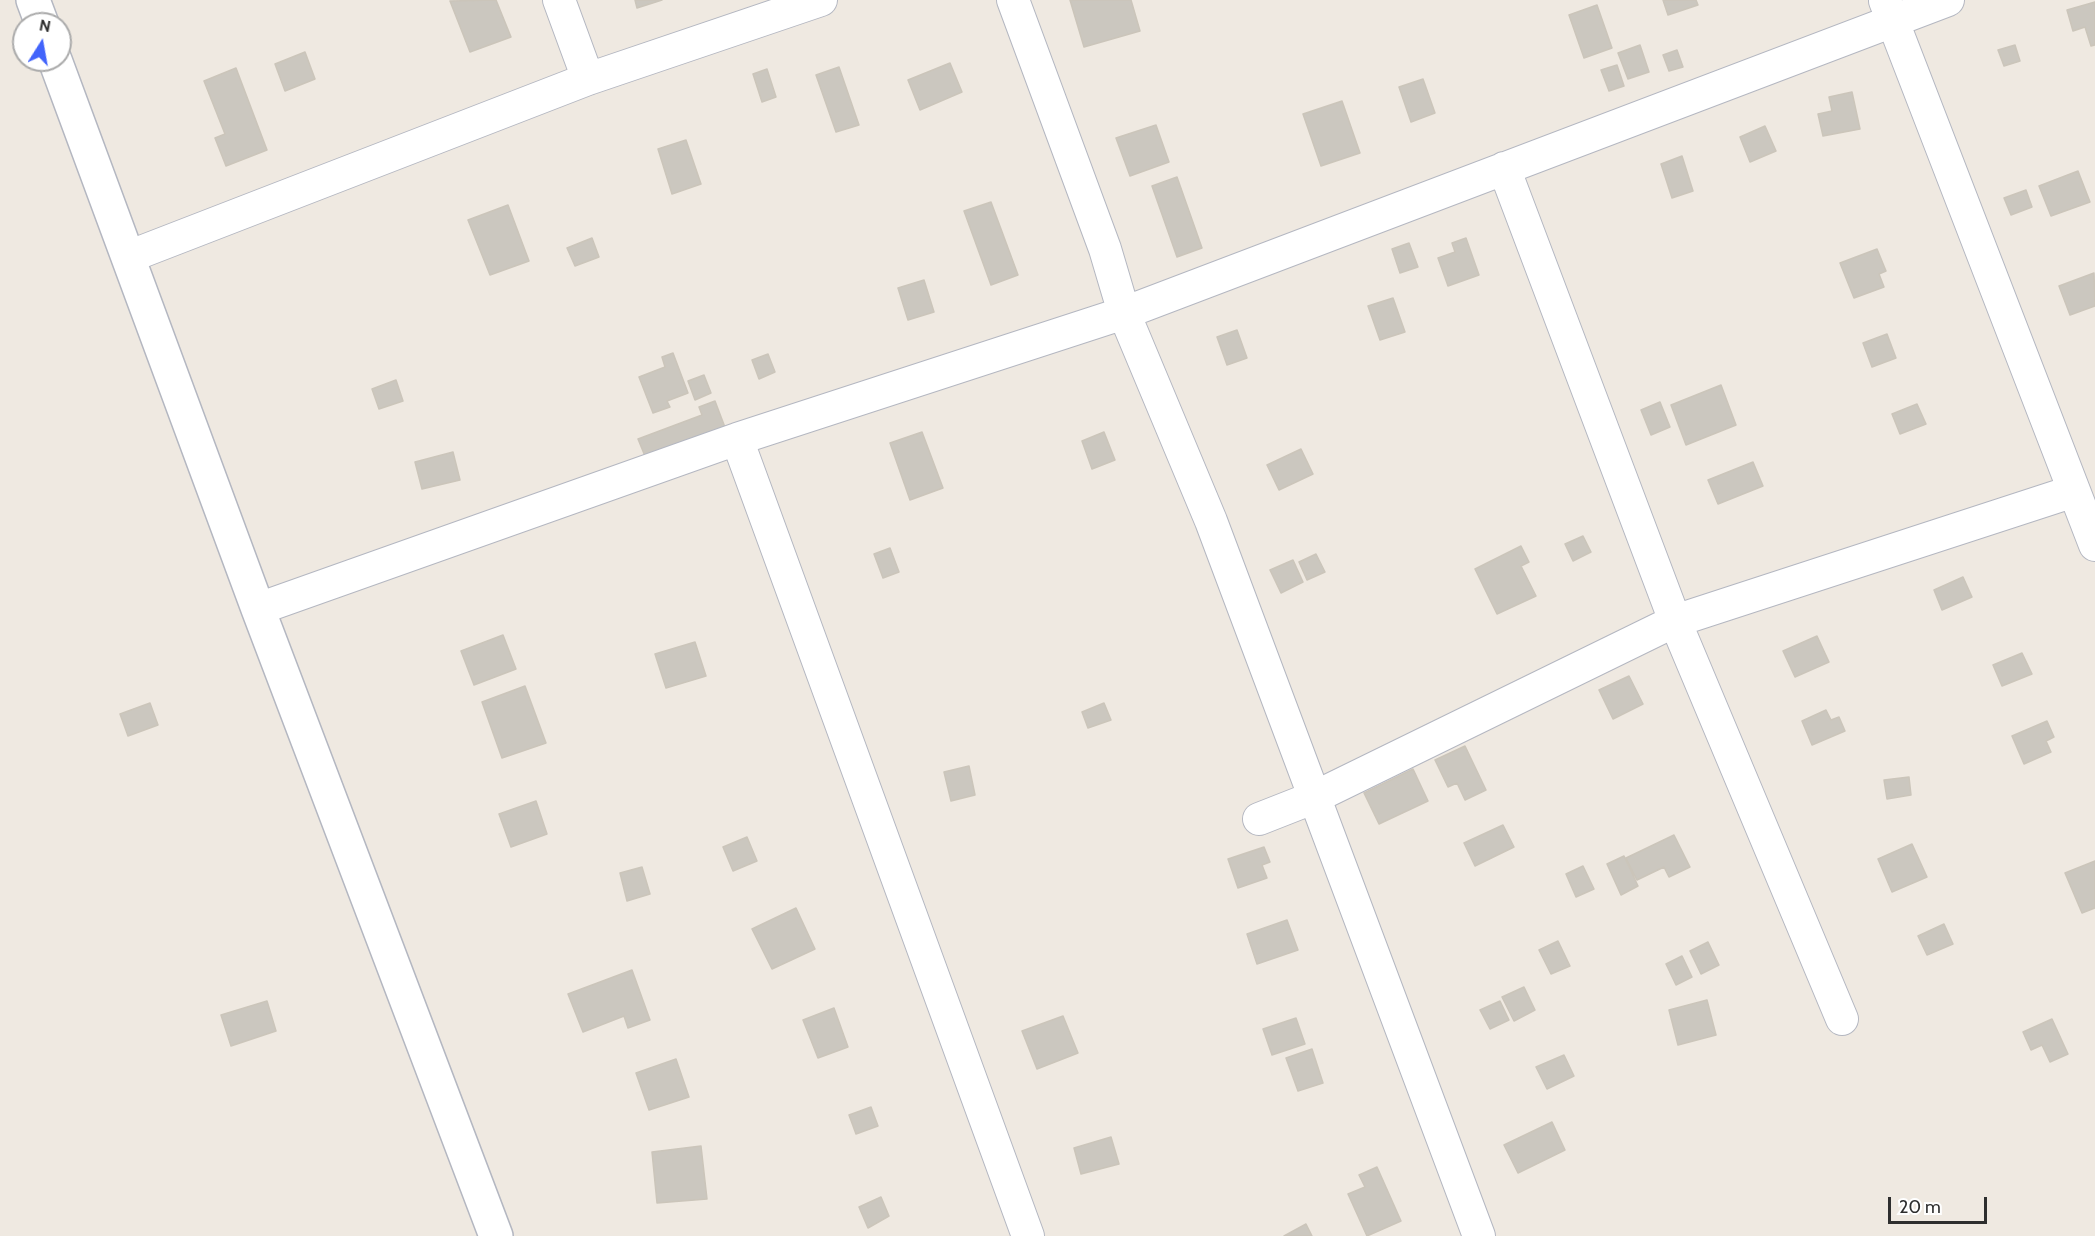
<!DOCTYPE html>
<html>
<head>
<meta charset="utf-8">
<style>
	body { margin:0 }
	#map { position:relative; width:2095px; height:1236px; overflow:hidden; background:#efe9e1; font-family:Cabin,sans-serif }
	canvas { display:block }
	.north { position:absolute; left:12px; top:12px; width:60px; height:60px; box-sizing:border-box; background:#fff; border:2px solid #ababab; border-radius:50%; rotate:11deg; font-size:16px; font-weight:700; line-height:24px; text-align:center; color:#2e2e2e }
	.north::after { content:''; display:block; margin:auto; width:21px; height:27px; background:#4264fb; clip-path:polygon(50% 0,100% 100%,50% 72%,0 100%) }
	.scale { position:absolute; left:1888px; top:1197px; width:99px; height:27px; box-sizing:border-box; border:3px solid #2e2e2e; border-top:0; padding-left:8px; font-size:18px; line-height:21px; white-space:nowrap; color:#2e2e2e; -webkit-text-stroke:4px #fff; paint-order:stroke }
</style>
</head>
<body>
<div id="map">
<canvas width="2095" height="1236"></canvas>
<div class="north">N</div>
<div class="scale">20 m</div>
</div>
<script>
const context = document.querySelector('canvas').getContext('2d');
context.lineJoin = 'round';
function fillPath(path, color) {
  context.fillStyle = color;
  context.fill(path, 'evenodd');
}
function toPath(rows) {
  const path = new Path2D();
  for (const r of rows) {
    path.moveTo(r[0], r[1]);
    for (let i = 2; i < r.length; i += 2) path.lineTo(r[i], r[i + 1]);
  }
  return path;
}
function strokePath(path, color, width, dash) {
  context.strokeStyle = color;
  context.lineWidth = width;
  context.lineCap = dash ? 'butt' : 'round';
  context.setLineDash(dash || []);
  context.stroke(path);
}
const building = toPath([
	[496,0,511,37,470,52,450,1,496,0],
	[635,0,662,0,637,8,635,0],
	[1070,0,1131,0,1140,31,1084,47,1070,0],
	[1663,0,1696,0,1698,5,1668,15,1663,0],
	[2095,2,2095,45,2091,46,2085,27,2073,31,2067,10,2095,2],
	[1597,5,1612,48,1584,58,1569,15,1597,5],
	[1640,45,1649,72,1628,79,1618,53,1640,45],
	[2015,45,2020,61,2004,66,1998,50,2015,45],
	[1677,50,1683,67,1669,71,1663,55,1677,50],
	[305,52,315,79,285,91,275,64,305,52],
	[950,63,962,92,920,110,908,80,950,63],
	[1617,65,1624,86,1609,91,1601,70,1617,65],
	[839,67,859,125,836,132,816,75,839,67],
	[236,68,267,150,226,166,215,138,225,134,204,81,236,68],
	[767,69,776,97,762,102,753,74,767,69],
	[1423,79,1435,113,1411,122,1399,87,1423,79],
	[1852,92,1860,129,1823,136,1818,114,1832,111,1829,97,1852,92],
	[1342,101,1360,153,1321,166,1303,114,1342,101],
	[1156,125,1169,162,1130,176,1116,138,1156,125],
	[1765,126,1776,151,1750,162,1740,137,1765,126],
	[686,140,701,184,672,194,658,149,686,140],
	[1682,156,1693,191,1672,198,1661,164,1682,156],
	[2078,171,2090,202,2051,216,2039,186,2078,171],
	[1177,177,1202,248,1177,257,1152,186,1177,177],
	[2026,190,2032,207,2011,215,2004,198,2026,190],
	[991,202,1018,275,991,285,964,211,991,202],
	[508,205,529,261,490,275,468,220,508,205],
	[592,238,599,257,575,266,567,248,592,238],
	[1466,238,1479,275,1448,286,1438,258,1455,252,1452,243,1466,238],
	[1409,243,1418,267,1400,273,1392,249,1409,243],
	[1877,249,1886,271,1879,274,1884,287,1854,298,1840,263,1877,249],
	[2094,273,2095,306,2070,315,2059,286,2094,273],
	[924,280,934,312,908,320,898,288,924,280],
	[1393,298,1405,332,1380,340,1368,306,1393,298],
	[1237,330,1247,358,1227,365,1217,337,1237,330],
	[1887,334,1896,358,1872,367,1863,343,1887,334],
	[673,353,688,393,667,401,670,407,653,413,639,377,665,367,662,357,673,353],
	[768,354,775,372,759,379,752,360,768,354],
	[704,375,711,393,695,400,688,381,704,375],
	[396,380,403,401,379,409,372,389,396,380],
	[1721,385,1736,425,1686,445,1671,405,1721,385],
	[715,401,726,430,647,461,638,439,702,415,699,407,715,401],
	[1660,402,1670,427,1651,435,1641,410,1660,402],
	[1917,404,1926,424,1900,434,1892,414,1917,404],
	[922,432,943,488,910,500,890,443,922,432],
	[1104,432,1115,460,1092,469,1082,441,1104,432],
	[1301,449,1313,474,1279,490,1267,465,1301,449],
	[453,452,460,480,422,489,415,462,453,452],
	[1753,462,1763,486,1718,504,1708,480,1753,462],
	[1583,536,1591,552,1573,561,1565,544,1583,536],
	[1521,546,1529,562,1521,566,1536,596,1497,614,1475,569,1521,546],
	[890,548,899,572,883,578,874,554,890,548],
	[1316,554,1325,572,1307,580,1299,562,1316,554],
	[1293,560,1303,582,1281,593,1270,570,1293,560],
	[1963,577,1972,597,1942,610,1934,590,1963,577],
	[503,635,516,669,474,685,461,651,503,635],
	[1817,636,1829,662,1795,677,1783,651,1817,636],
	[695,642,706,676,666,688,655,654,695,642],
	[2022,653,2032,674,2002,686,1993,665,2022,653],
	[1629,676,1643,704,1613,719,1599,690,1629,676],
	[525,686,546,743,502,758,482,702,525,686],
	[150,703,158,725,128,736,120,714,150,703],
	[1104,703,1111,720,1088,728,1082,712,1104,703],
	[1826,710,1831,720,1839,717,1845,731,1812,745,1802,721,1826,710],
	[2047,721,2054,737,2046,741,2051,752,2024,764,2012,736,2047,721],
	[1465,746,1486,790,1465,800,1457,783,1448,787,1435,760,1465,746],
	[969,766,975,795,951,801,944,772,969,766],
	[1413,769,1428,801,1379,824,1364,793,1413,769],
	[1909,777,1911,795,1887,799,1884,780,1909,777],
	[536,801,547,834,511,847,499,814,536,801],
	[1503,825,1514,847,1475,866,1464,843,1503,825],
	[1674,835,1690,867,1669,877,1664,867,1637,880,1626,858,1674,835],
	[747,837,757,861,733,871,723,847,747,837],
	[1912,844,1927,877,1892,892,1878,859,1912,844],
	[1264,847,1270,862,1262,865,1267,878,1238,888,1228,859,1264,847],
	[1624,856,1638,886,1621,895,1607,864,1624,856],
	[2095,861,2095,908,2082,913,2065,873,2095,861],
	[1583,866,1594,889,1576,897,1566,874,1583,866],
	[642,867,650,894,627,901,620,873,642,867],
	[796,908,815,949,772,969,752,929,796,908],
	[1287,920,1298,950,1257,964,1247,934,1287,920],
	[1944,924,1953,944,1927,955,1918,936,1944,924],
	[1558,941,1570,966,1551,974,1539,950,1558,941],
	[1708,942,1719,965,1701,974,1690,951,1708,942],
	[1682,956,1692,977,1676,985,1666,964,1682,956],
	[632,970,650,1020,628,1028,624,1016,583,1032,568,994,632,970],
	[1524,987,1535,1010,1514,1021,1502,997,1524,987],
	[1707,1000,1716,1035,1678,1045,1669,1010,1707,1000],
	[267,1001,276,1031,231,1046,221,1015,267,1001],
	[1500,1001,1509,1020,1490,1029,1480,1010,1500,1001],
	[834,1008,848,1047,818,1058,803,1020,834,1008],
	[1063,1016,1078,1053,1037,1069,1022,1031,1063,1016],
	[1296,1018,1305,1044,1272,1055,1263,1029,1296,1018],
	[2052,1019,2068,1054,2050,1062,2042,1045,2031,1050,2023,1032,2052,1019],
	[1312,1049,1323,1083,1298,1091,1286,1058,1312,1049],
	[1564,1055,1574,1076,1547,1089,1536,1067,1564,1055],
	[676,1059,689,1097,649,1110,636,1073,676,1059],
	[871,1107,878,1126,856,1134,849,1115,871,1107],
	[1552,1122,1565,1150,1518,1173,1504,1145,1552,1122],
	[1111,1137,1119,1164,1081,1174,1074,1148,1111,1137],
	[701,1146,707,1199,657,1203,652,1152,701,1146],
	[1377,1167,1401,1221,1367,1236,1348,1194,1365,1187,1359,1175,1377,1167],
	[881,1197,889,1216,868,1228,859,1207,881,1197],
	[1306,1224,1312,1236,1284,1236,1306,1224]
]);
const street = toPath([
	[559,0,588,79],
	[1013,0,1105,249,1124,313,1211,521,1479,1236],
	[1885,1,2095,545],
	[1504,168,1675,621,1842,1019],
	[128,257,588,79,821,0],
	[737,439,1028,1236],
	[258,609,737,439,1124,313,1948,0],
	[1259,819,1315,797,1675,621,2074,491]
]);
const secondary = toPath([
	[33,0,42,24],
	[55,60,258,609,496,1236]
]);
fillPath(building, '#cbc7bf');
strokePath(building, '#cbc5ba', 1.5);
strokePath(street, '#b4b7c1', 34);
strokePath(secondary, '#b4b7c1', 36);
strokePath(street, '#fff', 32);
strokePath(secondary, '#fff', 33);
</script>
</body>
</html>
